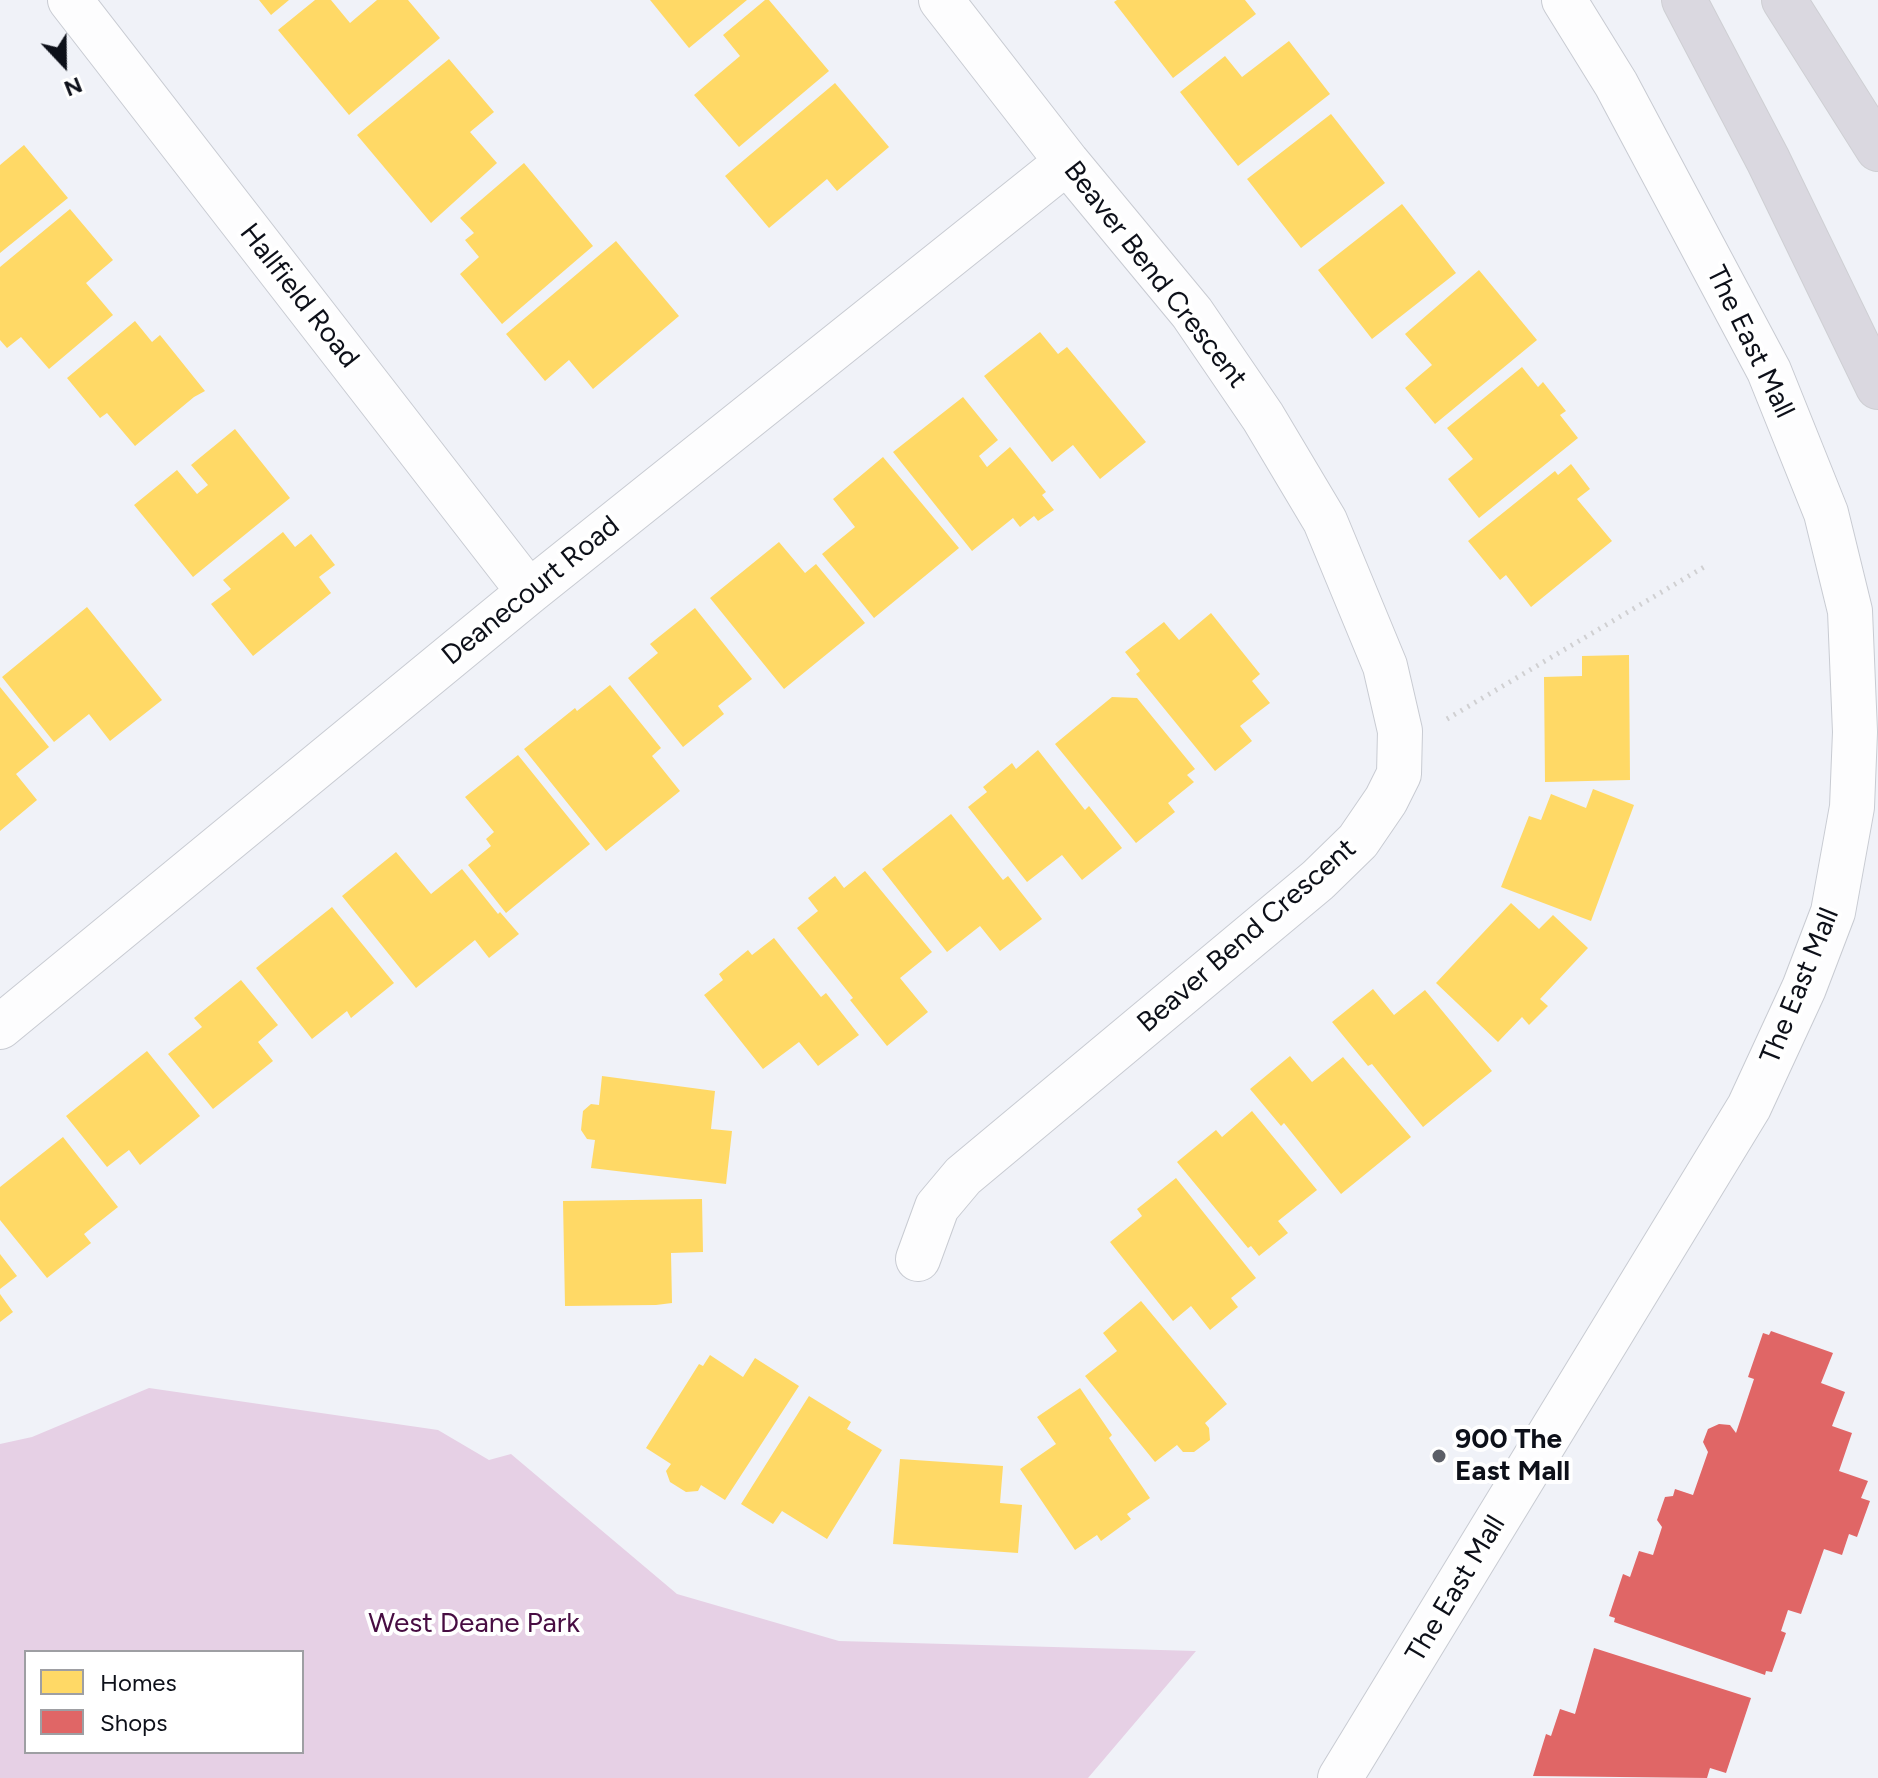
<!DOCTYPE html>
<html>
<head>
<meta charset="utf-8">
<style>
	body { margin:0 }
	#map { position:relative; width:1878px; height:1778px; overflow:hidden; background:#f0f2f8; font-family:Figtree,sans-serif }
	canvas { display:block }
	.legend { position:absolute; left:24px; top:1650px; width:280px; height:104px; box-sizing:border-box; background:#fff; border:2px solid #9e9fa3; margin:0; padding:10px 14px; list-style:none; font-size:24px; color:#0d1019 }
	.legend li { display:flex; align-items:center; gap:16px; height:40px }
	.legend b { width:40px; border:2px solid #9e9fa3 }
	.north { position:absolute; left:24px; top:24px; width:80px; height:80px; -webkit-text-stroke:6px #fff; paint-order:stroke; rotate:158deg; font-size:22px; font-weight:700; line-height:32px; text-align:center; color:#0d1019 }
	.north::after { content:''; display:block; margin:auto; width:28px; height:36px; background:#0d1019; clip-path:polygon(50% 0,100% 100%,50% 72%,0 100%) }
</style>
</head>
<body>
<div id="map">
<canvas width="1878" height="1778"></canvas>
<ul class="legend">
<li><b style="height:22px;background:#ffd966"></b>Homes</li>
<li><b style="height:22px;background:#e06666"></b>Shops</li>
</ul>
<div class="north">N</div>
</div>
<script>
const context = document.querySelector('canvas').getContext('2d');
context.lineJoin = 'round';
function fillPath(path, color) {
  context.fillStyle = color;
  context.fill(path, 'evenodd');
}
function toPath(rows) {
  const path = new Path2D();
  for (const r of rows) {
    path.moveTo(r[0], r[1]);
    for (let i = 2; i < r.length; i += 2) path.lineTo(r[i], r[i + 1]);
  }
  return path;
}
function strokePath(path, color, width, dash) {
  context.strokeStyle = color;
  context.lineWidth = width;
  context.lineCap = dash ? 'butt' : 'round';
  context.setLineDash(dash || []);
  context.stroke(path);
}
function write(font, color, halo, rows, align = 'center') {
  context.font = font + ' Figtree,sans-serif';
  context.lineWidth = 8;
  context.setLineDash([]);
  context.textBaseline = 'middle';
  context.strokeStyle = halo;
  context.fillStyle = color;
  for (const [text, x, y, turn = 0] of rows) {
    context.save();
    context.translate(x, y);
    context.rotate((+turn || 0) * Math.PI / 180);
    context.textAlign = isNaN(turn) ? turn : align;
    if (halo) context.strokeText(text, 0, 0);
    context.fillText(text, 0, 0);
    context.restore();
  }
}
const green = toPath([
	[149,1388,438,1430,489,1460,511,1454,677,1594,839,1641,1196,1651,1088,1778,0,1778,0,1444,32,1437],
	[302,1652,302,1752,26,1752,26,1652]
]);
const homes = toPath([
	[259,0,289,0,271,15],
	[315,0,331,0,350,23,377,0,408,0,440,38,349,115,278,30],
	[650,0,747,0,689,48],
	[765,0,769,0,829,71,739,147,694,95,740,56,723,35],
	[1117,0,1245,0,1256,14,1173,78,1114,2],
	[1289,41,1330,94,1238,166,1180,92,1225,56,1242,77],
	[449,59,494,112,470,132,497,163,431,223,357,135],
	[835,83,889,147,837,191,827,179,769,228,725,176],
	[1331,114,1385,183,1301,248,1247,179],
	[24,145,68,198,0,253,0,165],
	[524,163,593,246,502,324,460,274,479,257,465,240,474,233,460,218],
	[1402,204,1456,273,1372,339,1318,270],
	[70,209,113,260,86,283,113,315,49,369,21,337,7,348,0,340,0,267],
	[616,241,679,316,593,389,569,360,545,381,506,334],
	[1479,270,1537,340,1435,424,1405,388,1432,365,1405,334],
	[135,321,152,342,160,335,205,391,194,397,135,446,107,413,100,418,67,378],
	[1040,332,1058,354,1067,347,1146,442,1100,479,1073,445,1052,462,984,376],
	[1522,367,1538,387,1543,382,1566,411,1560,415,1578,438,1479,518,1448,479,1473,459,1447,428],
	[963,397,998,440,979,456,987,467,1010,447,1046,492,1042,495,1054,510,1038,521,1034,516,1020,527,1013,518,972,551,893,452],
	[235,429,290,498,193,577,134,505,177,470,197,494,208,485,191,465],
	[883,457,959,548,874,618,822,554,855,527,833,499],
	[1571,464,1590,489,1577,499,1612,541,1531,607,1506,575,1500,580,1468,541,1555,471,1558,475],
	[283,532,295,547,311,534,335,565,319,577,331,593,253,656,211,604,231,589,223,580],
	[779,542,805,573,816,564,865,623,784,689,710,598],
	[87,607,162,700,110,741,89,714,54,742,2,677],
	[695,608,752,679,718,706,724,714,683,747,628,678,658,653,650,644],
	[1211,613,1260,674,1252,681,1270,703,1240,726,1252,741,1215,771,1136,674,1140,671,1125,652,1164,622,1179,640],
	[1629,655,1630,780,1545,782,1544,677,1582,676,1582,656],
	[610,685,661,748,652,756,680,791,606,851,524,749,575,708,577,711],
	[0,687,49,747,16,774,37,800,0,831],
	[1112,697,1137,698,1195,769,1187,775,1194,782,1168,803,1175,812,1136,843,1055,744],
	[1038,750,1085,810,1089,806,1122,848,1082,880,1062,855,1027,882,968,807,987,792,983,787,1012,763,1016,769],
	[518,755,590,844,506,913,468,865,491,846,486,839,494,832,465,797],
	[1593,789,1634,805,1591,921,1501,887,1529,816,1541,820,1551,794,1586,808],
	[951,814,1003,880,1008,876,1042,919,1000,951,980,926,947,952,882,869],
	[396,852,431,894,462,869,498,914,500,912,519,934,489,958,475,940,416,988,342,896],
	[865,871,932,952,900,978,928,1012,887,1046,850,1000,853,998,797,928,818,911,808,898,835,876,844,888],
	[1511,903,1539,929,1553,915,1588,948,1540,999,1548,1006,1529,1025,1522,1017,1498,1042,1436,983],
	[332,907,394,983,351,1018,347,1011,312,1039,256,968],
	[774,938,821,997,826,993,859,1035,818,1066,799,1042,763,1069,704,995,723,980,719,974,748,950,752,955],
	[241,980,278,1025,258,1042,273,1061,213,1109,168,1054,202,1027,194,1018],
	[1373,989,1394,1015,1425,990,1492,1071,1423,1127,1372,1064,1368,1066,1332,1022],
	[147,1051,200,1116,140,1165,129,1150,107,1167,66,1116],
	[1290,1056,1312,1082,1343,1057,1411,1137,1341,1194,1284,1123,1281,1126,1250,1089],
	[602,1076,715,1091,711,1129,732,1131,726,1184,591,1168,595,1140,587,1139,581,1130,583,1111,591,1104,599,1105],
	[1252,1111,1317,1190,1278,1221,1288,1233,1259,1256,1251,1246,1248,1248,1177,1162,1216,1130,1222,1137],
	[63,1137,118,1207,84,1234,91,1243,47,1278,0,1220,0,1187],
	[1176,1178,1256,1278,1231,1298,1238,1307,1210,1330,1191,1306,1173,1321,1110,1242,1142,1216,1137,1209],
	[702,1199,703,1252,671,1253,672,1303,656,1305,565,1306,563,1201],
	[0,1254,17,1276,0,1289],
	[0,1294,13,1312,0,1322],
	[1141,1301,1227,1404,1205,1423,1209,1428,1210,1440,1194,1452,1183,1452,1177,1445,1155,1462,1085,1376,1117,1351,1103,1333],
	[710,1355,743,1377,755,1358,799,1386,725,1500,701,1485,698,1491,686,1492,670,1482,666,1471,671,1464,646,1448,699,1364,703,1366],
	[1080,1388,1112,1435,1109,1438,1150,1498,1127,1514,1131,1519,1101,1541,1097,1535,1075,1550,1020,1469,1056,1444,1037,1417],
	[809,1396,851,1422,847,1429,882,1450,827,1539,782,1511,773,1524,741,1504],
	[900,1459,1003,1466,1000,1503,1022,1505,1018,1553,893,1544]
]);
const shops = toPath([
	[1771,1331,1833,1353,1821,1383,1845,1392,1832,1426,1852,1433,1839,1471,1868,1481,1861,1498,1870,1501,1857,1537,1849,1534,1842,1555,1824,1549,1801,1614,1788,1610,1781,1631,1786,1633,1772,1672,1766,1671,1765,1675,1614,1622,1615,1618,1609,1616,1623,1574,1630,1577,1639,1551,1653,1555,1662,1527,1657,1520,1665,1497,1673,1496,1675,1489,1693,1495,1708,1452,1703,1442,1708,1429,1719,1424,1730,1425,1736,1433,1754,1379,1748,1377,1763,1333,1769,1335],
	[1594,1648,1751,1698,1726,1773,1710,1768,1707,1778,1533,1776,1546,1734,1551,1736,1560,1709,1575,1714]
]);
const path = toPath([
	[1447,719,1704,567]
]);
const minor = toPath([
	[70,0,529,592],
	[0,1027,529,592,1067,162],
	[918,1259,937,1207,963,1176,1318,880,1358,841,1386,800,1399,774,1400,731,1385,666,1325,521,1263,417,1192,313,1067,162,941,0]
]);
const secondary = toPath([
	[1340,1778,1749,1107,1804,988,1833,912,1852,807,1855,732,1850,611,1826,513,1769,371,1616,84,1564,0]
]);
const motorway = toPath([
	[1684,0,1768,160,1878,387],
	[1784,0,1878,149]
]);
const markers = [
	[1439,1456,8,"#5c5f67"]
];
const streetNames = [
	["Beaver Bend Crescent",1155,275,52],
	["Hallfield Road",299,296,52],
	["The East Mall",1750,342,64],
	["Deanecourt Road",531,591,-39],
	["Beaver Bend Crescent",1247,936,-41],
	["The East Mall",1800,986,-68],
	["The East Mall",1456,1589,-59]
];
const poiNames = [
	["900 The",1455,1440],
	["East Mall",1455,1472]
];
const parkNames = [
	["West Deane Park",474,1624]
];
fillPath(green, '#e6d0e5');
fillPath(homes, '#ffd966');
fillPath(shops, '#e06666');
strokePath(minor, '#c8cbd2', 46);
strokePath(secondary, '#c8cbd2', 46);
strokePath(motorway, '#cecfd3', 46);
strokePath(path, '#d0d0d2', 5, [2, 6]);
strokePath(minor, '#fdfdfe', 44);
strokePath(secondary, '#fdfdfe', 44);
strokePath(motorway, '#dad8e0', 44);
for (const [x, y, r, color] of markers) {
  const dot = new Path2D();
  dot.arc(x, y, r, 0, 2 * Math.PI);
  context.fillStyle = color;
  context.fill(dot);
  strokePath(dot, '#fff', 3);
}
write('28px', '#0d1019', '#fff', streetNames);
write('bold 28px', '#0d1019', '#fff', poiNames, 'left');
write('28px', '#470d42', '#fff', parkNames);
</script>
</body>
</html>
